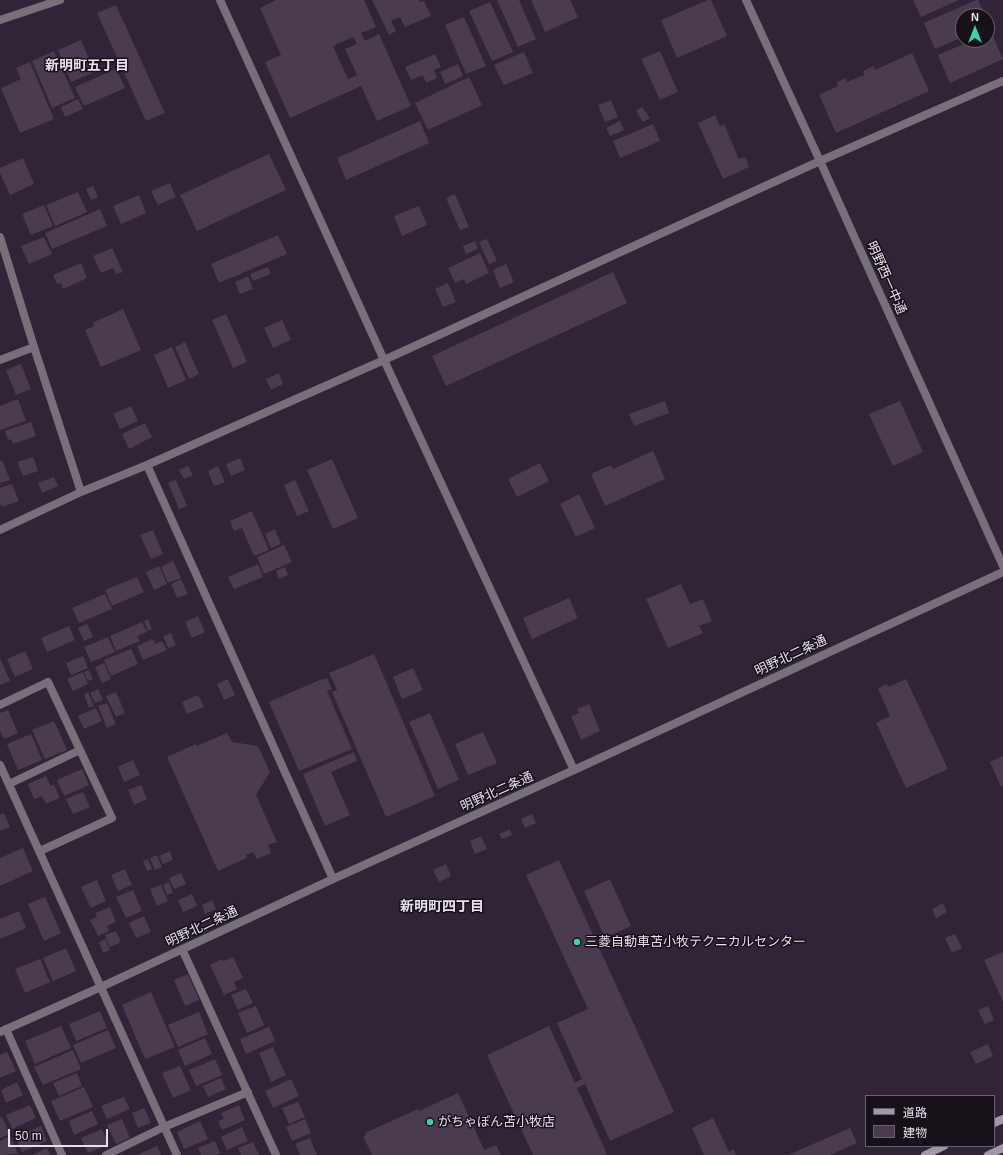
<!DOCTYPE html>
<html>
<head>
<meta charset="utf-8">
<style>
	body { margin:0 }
	#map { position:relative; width:1003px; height:1155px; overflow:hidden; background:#322437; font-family:Arial,"Noto Sans JP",sans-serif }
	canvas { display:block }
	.legend { position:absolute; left:865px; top:1095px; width:130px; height:52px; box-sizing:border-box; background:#161018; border:1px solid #6a636d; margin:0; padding:5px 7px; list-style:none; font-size:12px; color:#e9e0ed }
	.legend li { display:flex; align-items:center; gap:8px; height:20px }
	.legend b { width:20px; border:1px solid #6a636d }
	.north { position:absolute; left:955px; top:8px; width:40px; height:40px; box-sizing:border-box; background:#161018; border:1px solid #6a636d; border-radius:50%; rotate:0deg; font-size:11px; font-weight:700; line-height:16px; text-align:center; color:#e9e0ed }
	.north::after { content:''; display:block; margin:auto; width:14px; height:18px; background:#3dd4a3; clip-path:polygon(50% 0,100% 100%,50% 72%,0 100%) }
	.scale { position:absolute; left:8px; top:1129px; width:100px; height:18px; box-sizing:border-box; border:2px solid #e9e0ed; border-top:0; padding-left:5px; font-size:12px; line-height:14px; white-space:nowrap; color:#e9e0ed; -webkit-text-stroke:3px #161018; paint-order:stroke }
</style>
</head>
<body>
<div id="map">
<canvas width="1003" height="1155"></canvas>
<ul class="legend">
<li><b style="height:5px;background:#a397a7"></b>道路</li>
<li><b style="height:11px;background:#4a3b4f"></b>建物</li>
</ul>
<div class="north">N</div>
<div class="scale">50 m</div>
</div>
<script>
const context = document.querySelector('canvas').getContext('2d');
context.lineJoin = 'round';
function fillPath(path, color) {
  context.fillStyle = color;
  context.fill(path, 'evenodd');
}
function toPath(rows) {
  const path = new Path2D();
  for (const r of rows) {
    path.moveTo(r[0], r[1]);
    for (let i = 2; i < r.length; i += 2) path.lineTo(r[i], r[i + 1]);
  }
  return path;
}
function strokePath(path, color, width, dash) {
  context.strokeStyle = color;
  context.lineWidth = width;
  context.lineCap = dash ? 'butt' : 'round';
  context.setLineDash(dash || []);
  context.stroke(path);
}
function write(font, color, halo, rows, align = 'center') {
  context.font = font + ' Arial,"Noto Sans JP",sans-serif';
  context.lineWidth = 3;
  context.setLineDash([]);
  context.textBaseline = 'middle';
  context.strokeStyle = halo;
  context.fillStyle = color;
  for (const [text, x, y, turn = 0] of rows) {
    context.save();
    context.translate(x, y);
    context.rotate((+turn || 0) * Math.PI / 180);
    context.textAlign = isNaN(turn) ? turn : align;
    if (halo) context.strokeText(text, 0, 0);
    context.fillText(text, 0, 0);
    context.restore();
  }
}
const building = toPath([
	[276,0,364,0,376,27,361,33,365,41,379,34,411,106,377,121,361,86,290,118,265,62,281,55,260,8],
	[353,37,357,44,345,49,357,75,348,79,333,46],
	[372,0,419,0,420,2,424,1,431,16,405,27,400,17,391,21,396,31,389,35],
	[497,0,519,0,536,39,518,47],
	[531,0,570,0,578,17,545,32],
	[708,0,711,0,727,36,677,58,661,20],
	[913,0,959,0,921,17],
	[976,0,978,0,985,16,963,16,963,37,935,49,924,23],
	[490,2,513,52,492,61,469,11],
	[116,5,165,113,146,121,97,13],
	[464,17,486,66,466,74,445,25],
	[991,32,1003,59,950,83,938,55,973,40,987,40,987,34],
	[81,40,95,72,71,82,58,50],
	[54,51,75,98,52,108,32,61],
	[660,51,678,92,660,100,641,59],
	[524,52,533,73,504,85,494,65],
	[912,53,929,91,836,133,819,95,838,86,837,82,846,78,847,82,864,75,863,71,873,66,875,70],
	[435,54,441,67,434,70,437,78,426,83,423,75,411,80,405,67],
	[30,62,54,119,20,133,1,88,21,79,16,68],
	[458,64,463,76,445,84,440,72],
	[116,69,125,88,84,106,75,87],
	[469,77,482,105,428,130,415,103],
	[78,99,83,109,65,117,61,107],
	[611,100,618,117,605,122,598,105],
	[642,107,650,118,643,122,636,111],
	[715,115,720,126,724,124,739,159,745,157,749,167,723,179,698,123],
	[420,121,429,143,346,180,337,158],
	[620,121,624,130,610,136,606,128],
	[653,124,660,141,620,158,613,141],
	[269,154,286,190,197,231,180,195],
	[23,158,34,184,10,195,0,173,0,168],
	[170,183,176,197,158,205,151,191],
	[93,186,98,197,91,200,86,189],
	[78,192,87,212,55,226,46,205],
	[455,194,469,227,460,230,446,198],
	[139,195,146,213,121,224,113,206],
	[44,205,53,226,31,235,22,214],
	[419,206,427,225,402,236,394,216],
	[100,209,107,226,52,249,45,233],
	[278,235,287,254,219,283,211,264],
	[44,237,52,254,29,264,21,246],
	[487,239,497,261,489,264,479,242],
	[475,241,478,249,466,254,463,246],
	[112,248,123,272,116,274,113,268,101,273,93,256],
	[480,253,489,273,466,284,464,279,455,283,448,268],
	[81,263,87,278,63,289,61,283,57,284,53,275],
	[506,264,514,282,500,288,493,270],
	[268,267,271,274,253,281,250,274],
	[613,272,627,303,446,386,432,356],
	[248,276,253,289,240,294,235,282],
	[448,283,456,302,443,307,435,289],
	[123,309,141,350,101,367,85,330,94,326,92,323],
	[226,314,247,362,233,368,212,320],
	[282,320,291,340,273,348,264,328],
	[185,342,199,374,189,379,175,347],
	[172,347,186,380,168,388,154,355],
	[21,364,31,389,16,395,6,370],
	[279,373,283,384,271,390,266,379],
	[18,399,26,421,0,430,0,406],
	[665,401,669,413,634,426,629,414],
	[900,401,923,452,893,466,869,414],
	[131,406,138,421,120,429,113,414],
	[31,422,36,436,13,444,11,439,8,440,5,431],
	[145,423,152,437,129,449,122,434],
	[653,451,665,479,605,506,591,474,611,465,613,469],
	[33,457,38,471,23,476,17,462],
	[240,458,245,470,231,476,226,464],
	[332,459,358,518,333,529,307,470],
	[2,460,10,480,0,483,0,461],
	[540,463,549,481,517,497,508,479],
	[188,466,193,475,184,479,179,470],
	[218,466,225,482,214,486,208,471],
	[54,477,58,486,42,493,38,483],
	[176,480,187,506,179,509,168,483],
	[295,480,309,511,297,516,284,485],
	[12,484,19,501,2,507,0,503,0,488],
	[579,494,595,528,576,537,560,504],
	[252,511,269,550,254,556,242,528,234,531,230,521],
	[275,529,281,544,271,548,265,534],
	[153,530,163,554,151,559,140,535],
	[284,545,292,562,264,574,257,557],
	[173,561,181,578,168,583,161,567],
	[258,564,263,577,234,589,228,577],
	[159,566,167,584,154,590,146,572],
	[285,567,288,575,279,579,276,571],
	[137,577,144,592,112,606,105,590],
	[181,579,188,594,177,598,171,584],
	[681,584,690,604,703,599,712,621,699,626,703,633,668,648,646,599],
	[105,594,112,609,79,623,72,608],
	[569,598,578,618,532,639,523,618],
	[198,616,205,632,192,638,185,622],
	[148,619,152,629,148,631,144,621],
	[142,622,147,632,137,636,140,641,116,651,110,636],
	[87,624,93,637,84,641,78,628],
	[69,626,75,640,47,652,41,638],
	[171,633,176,645,168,648,163,636],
	[108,637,115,652,91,662,84,647],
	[153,639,155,644,162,641,167,650,143,660,137,646],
	[131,649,138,664,111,676,104,660],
	[25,651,33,669,15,677,7,659],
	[374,654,435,796,386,817,332,692,337,690,329,673],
	[83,656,88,668,71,675,66,663],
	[0,658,10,681,0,685],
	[104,663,111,679,102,683,95,667],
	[413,668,423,690,402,699,393,677],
	[89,670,93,679,88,681,84,672],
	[83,672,88,684,73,691,67,679],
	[327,678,332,689,327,691,352,749,299,771,269,702,322,679,322,680],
	[228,679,235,695,224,700,217,684],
	[906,679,948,769,906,788,876,723,890,716,878,688,887,684,888,687],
	[98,689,103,700,95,703,90,693],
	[88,692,94,706,89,708,84,694],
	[116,692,125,713,116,717,106,696],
	[198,695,204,707,187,714,182,702],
	[107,703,116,724,107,728,98,706],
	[589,704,600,731,581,740,571,716,579,713,577,709],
	[96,708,102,721,84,729,78,716],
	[8,710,18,733,4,739,0,731,0,713],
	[430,713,459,780,438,789,409,722],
	[54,721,67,750,45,759,32,730],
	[483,732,497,763,468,775,455,744],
	[227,733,232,742,258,746,270,772,256,795,277,842,268,845,271,853,257,859,253,852,246,855,247,858,218,871,167,757,196,744,197,746],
	[31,734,42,760,18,770,7,744],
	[354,752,357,761,331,772,350,815,325,826,303,774],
	[1003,756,1003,786,1001,787,990,762],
	[133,760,140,775,124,782,118,767],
	[82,769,89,785,64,796,57,780],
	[46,776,51,786,54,785,60,798,46,804,42,796,34,799,28,784],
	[141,785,147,799,134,805,128,790],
	[83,792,90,807,73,814,66,799],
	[4,813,10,827,0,831,0,815],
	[532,814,536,823,525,828,521,819],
	[510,829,512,835,502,839,499,834],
	[481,836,487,849,475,854,470,841],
	[23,848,33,871,0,886,0,858],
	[170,851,173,860,163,864,159,856],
	[157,855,162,867,155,870,150,858],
	[148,859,152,869,147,871,143,861],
	[559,860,674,1112,610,1141,585,1084,577,1088,607,1154,605,1155,533,1155,487,1055,549,1026,575,1083,582,1079,557,1023,588,1009,526,875],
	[446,864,451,876,439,882,433,870],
	[125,869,132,885,118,891,111,875],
	[181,873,186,884,174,889,169,878],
	[610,879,631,926,605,938,584,891],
	[97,880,106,901,91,908,81,887],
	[169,882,173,893,167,895,163,885],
	[161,885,168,901,157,906,150,889],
	[133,890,142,911,126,918,116,897],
	[192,894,197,906,183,912,178,900],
	[45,897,61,933,44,941,28,904],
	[212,900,216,909,205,914,202,905],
	[943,903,947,912,936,918,932,909],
	[110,907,116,922,107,926,109,931,98,936,90,920,97,917,95,913],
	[19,911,26,928,0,939,0,919],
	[144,916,151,932,136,938,129,923],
	[116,931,121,942,110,947,105,935],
	[955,934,962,948,952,953,945,938],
	[106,939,110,950,103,953,99,942],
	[66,948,76,971,53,981,43,958],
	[1003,952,1003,1002,984,960],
	[233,957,243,978,234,982,237,989,224,995,210,965,222,959,224,961],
	[40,959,50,982,25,993,15,969],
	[188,974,199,1000,185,1006,174,980],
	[246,989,253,1003,238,1010,231,995],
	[151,992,175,1047,145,1059,122,1005],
	[256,1006,264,1025,247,1033,238,1013],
	[988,1006,994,1020,985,1024,978,1010],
	[100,1011,107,1028,76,1041,69,1024],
	[199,1012,208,1034,178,1047,168,1025],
	[61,1026,71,1048,35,1064,25,1041],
	[269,1027,275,1041,246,1054,240,1039],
	[108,1030,116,1048,81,1063,73,1045],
	[205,1038,212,1054,185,1066,178,1050],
	[988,1044,993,1056,976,1064,970,1052],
	[273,1047,286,1075,271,1082,259,1053],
	[73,1050,81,1069,43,1085,34,1067],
	[7,1052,16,1071,0,1078,0,1055],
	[215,1059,222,1075,196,1086,189,1070],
	[180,1066,191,1090,173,1098,162,1073],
	[77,1073,82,1086,59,1096,53,1083],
	[221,1078,226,1089,208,1097,203,1086],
	[291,1079,299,1096,273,1108,265,1091],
	[17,1082,23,1095,6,1103,1,1090],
	[84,1087,93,1107,60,1121,51,1101],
	[458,1093,484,1150,496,1145,501,1155,372,1155,363,1136,366,1135,365,1133,418,1109,419,1111],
	[124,1097,130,1109,107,1119,101,1106],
	[298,1102,305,1117,289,1124,282,1108],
	[30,1105,36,1118,12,1129,6,1115],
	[239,1105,245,1120,222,1130,218,1121,224,1119,221,1113],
	[144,1108,151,1123,138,1128,132,1113],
	[92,1111,98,1124,74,1135,69,1121],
	[2,1117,10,1134,0,1138,0,1118],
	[713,1118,729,1152,733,1149,736,1155,704,1155,692,1128],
	[122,1119,130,1138,116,1144,107,1125],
	[305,1119,311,1133,292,1141,286,1127],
	[200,1121,208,1139,184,1149,177,1132],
	[41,1126,47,1141,22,1152,15,1137],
	[242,1127,248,1141,227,1150,221,1137],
	[850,1128,857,1143,830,1155,788,1155],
	[102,1129,109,1144,88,1153,81,1138],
	[10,1136,18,1154,0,1155,0,1141],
	[310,1138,317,1155,300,1155,295,1144],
	[215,1141,220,1153,216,1155,201,1155,198,1148],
	[253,1142,259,1155,241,1155,238,1148],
	[157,1146,161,1155,137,1155],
	[47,1148,50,1155,32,1155]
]);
const minor = toPath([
	[220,0,384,360,574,770],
	[746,0,820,161,1003,566],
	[0,20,60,0],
	[0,237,34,347,81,492],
	[0,360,34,347],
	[147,465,333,879],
	[0,530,81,492,147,465,384,360,820,161,1003,81],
	[0,705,48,682,112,818,40,851],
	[0,765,177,1155],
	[9,784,80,750],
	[182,949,276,1155],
	[6,1029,62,1155],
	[0,1032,101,987,333,879,574,770,1003,572],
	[106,1155,164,1127,248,1092]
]);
const secondary = toPath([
	[994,1123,1003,1119],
	[925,1155,944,1146],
	[988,1155,1003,1148]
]);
const markers = [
	[577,942,4,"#3dd4a3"],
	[430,1122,4,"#3dd4a3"]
];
const streetNames = [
	["明野西一中通",886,278,66],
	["明野北二条通",791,656,-25],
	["明野北二条通",497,792,-24],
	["明野北二条通",202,927,-25]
];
const poiNames = [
	["三菱自動車苫小牧テクニカルセンター",585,942],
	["がちゃぽん苫小牧店",438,1122]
];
const neighbourhoodNames = [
	["新明町五丁目",87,66],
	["新明町四丁目",442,907]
];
fillPath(building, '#4a3b4f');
strokePath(minor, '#77707a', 8);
strokePath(secondary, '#a397a7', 8);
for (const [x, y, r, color] of markers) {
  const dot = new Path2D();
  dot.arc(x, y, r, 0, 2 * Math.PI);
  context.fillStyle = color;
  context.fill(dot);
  strokePath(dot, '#161018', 1.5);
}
write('13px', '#e9e0ed', '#161018', streetNames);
write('13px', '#e9e0ed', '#161018', poiNames, 'left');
write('bold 14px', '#e9e0ed', '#161018', neighbourhoodNames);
</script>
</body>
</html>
